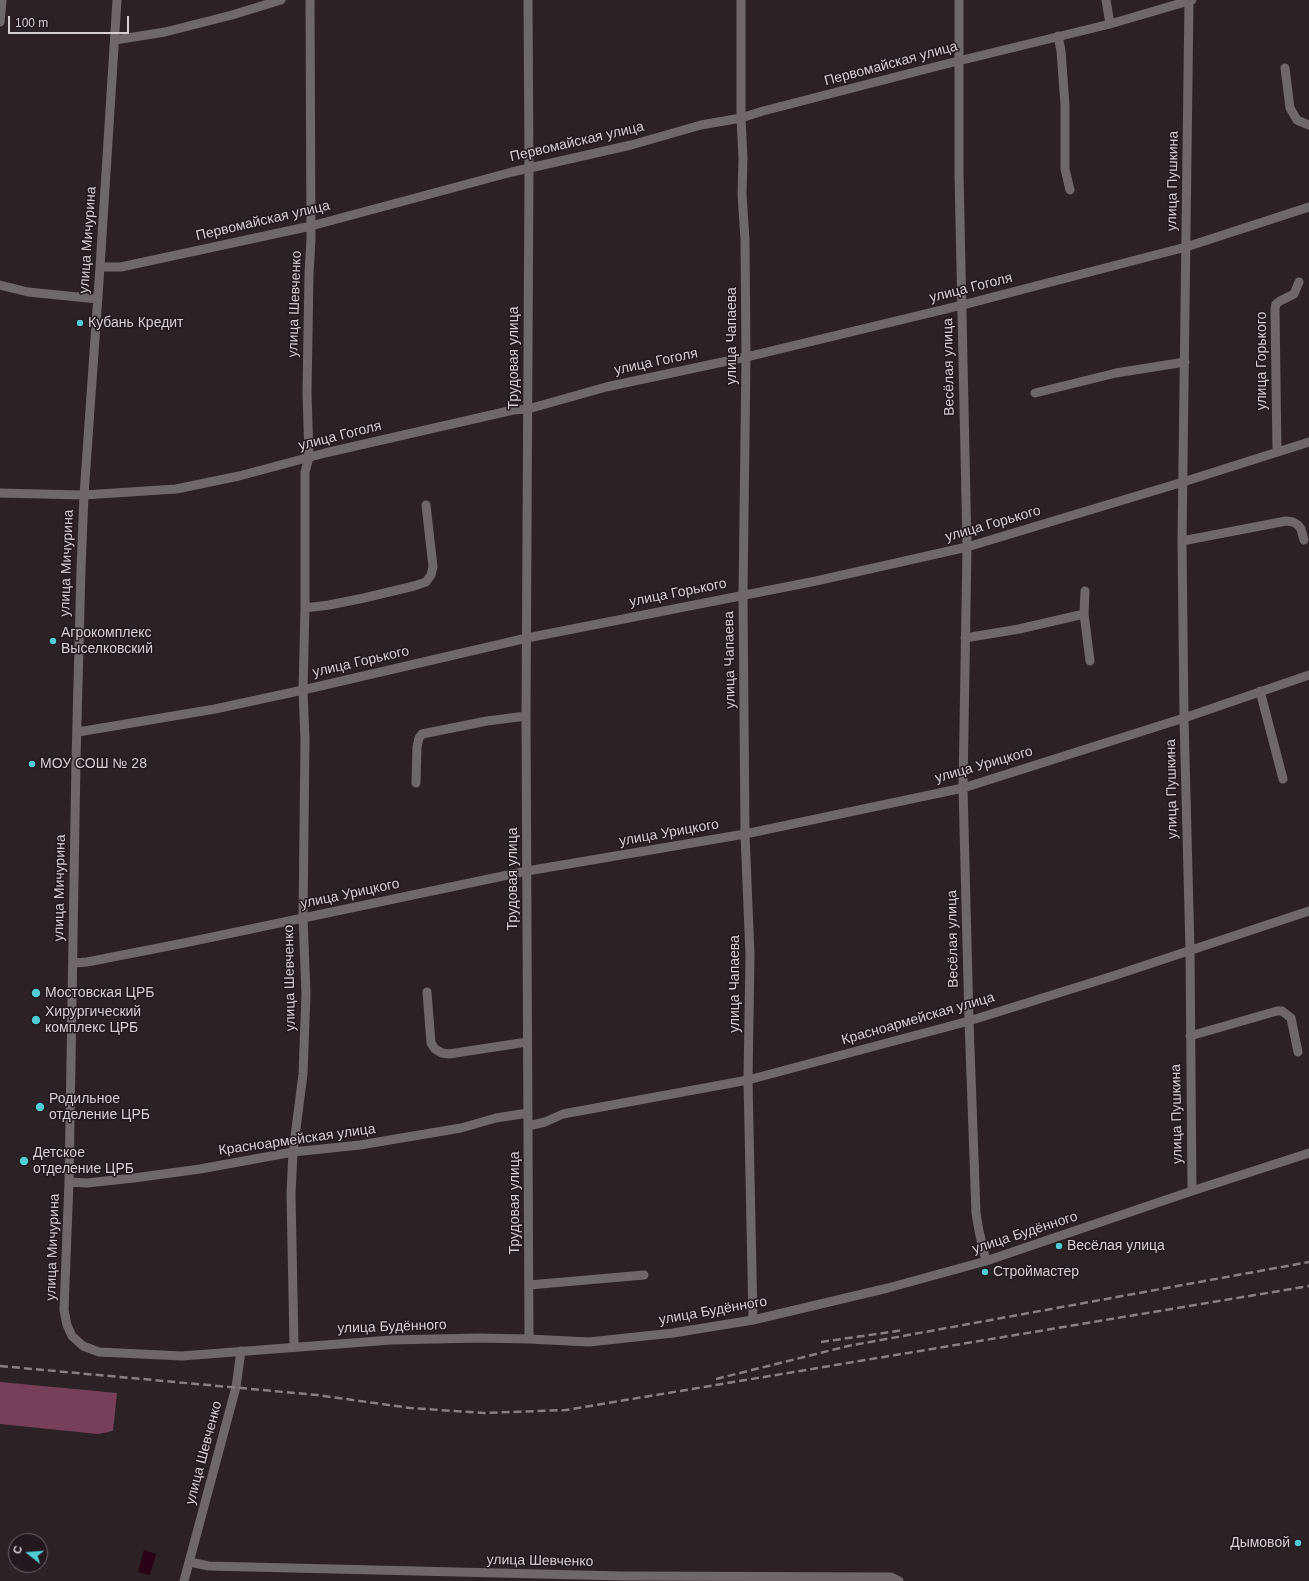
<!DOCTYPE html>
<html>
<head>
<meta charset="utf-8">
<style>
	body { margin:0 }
	#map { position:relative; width:1309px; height:1581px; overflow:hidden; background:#2c2226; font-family:Helvetica,sans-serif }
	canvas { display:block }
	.north { position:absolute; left:8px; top:1533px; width:40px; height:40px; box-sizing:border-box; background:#22181d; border:1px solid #6a6266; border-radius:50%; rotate:287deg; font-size:11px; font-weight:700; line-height:16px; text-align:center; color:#d7d0d3 }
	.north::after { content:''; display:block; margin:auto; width:14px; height:18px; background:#51ccd4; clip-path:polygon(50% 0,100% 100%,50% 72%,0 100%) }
	.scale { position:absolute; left:8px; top:16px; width:121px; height:18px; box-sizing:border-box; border:2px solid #d7d0d3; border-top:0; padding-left:5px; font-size:12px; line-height:14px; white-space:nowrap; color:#d7d0d3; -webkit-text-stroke:3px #22181d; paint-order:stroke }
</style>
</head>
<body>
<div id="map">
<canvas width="1309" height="1581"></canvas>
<div class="north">С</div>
<div class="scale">100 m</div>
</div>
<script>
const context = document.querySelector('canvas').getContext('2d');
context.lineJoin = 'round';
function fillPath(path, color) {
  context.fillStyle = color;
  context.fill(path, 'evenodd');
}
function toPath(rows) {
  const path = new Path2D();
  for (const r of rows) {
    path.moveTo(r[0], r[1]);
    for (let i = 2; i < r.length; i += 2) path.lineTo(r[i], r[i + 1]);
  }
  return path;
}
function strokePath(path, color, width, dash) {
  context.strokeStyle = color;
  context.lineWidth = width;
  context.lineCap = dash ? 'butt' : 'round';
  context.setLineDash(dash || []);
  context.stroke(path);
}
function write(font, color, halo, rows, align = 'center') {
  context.font = font + ' Helvetica,sans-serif';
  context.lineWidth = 3;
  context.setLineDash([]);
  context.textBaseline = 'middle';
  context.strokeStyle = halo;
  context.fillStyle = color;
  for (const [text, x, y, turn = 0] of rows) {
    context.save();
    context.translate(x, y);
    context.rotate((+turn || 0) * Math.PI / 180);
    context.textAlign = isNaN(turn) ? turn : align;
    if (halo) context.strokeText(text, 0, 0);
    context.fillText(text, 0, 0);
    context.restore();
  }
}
const forest = toPath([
	[0,1382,117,1393,113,1431,98,1434,0,1424]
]);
const water = toPath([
	[144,1550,156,1554,150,1575,138,1572]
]);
const minor = toPath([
	[117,0,100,267,84,495,81,569,76,760,69,1182,64,1310,67,1325,72,1336,83,1346,99,1352,182,1356,391,1340,479,1338,529,1339,589,1342,673,1333,753,1320,888,1288,986,1261,1192,1191,1309,1153],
	[528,0,529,168,526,716,529,1339],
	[741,0,741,118,743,158,742,194,745,240,746,357,743,594,745,834,750,955,748,1080,753,1320],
	[959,0,959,174,967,547,963,788,969,1021,976,1213,979,1231,986,1261],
	[1106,0,1110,24],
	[1189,0,1182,541,1184,718,1190,950,1192,1191],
	[0,22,2,0],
	[1058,36,1061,51,1065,105,1065,169,1070,190],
	[115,40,165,32,232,15,281,0],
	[1285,68,1290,108,1297,120,1309,125],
	[100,267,121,267,311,226,512,172,631,145,701,125,741,118,763,111,942,65,1110,24,1192,0],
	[0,285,28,292,98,299],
	[1035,393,1116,373,1185,362],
	[1277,452,1275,309,1276,304,1280,301,1294,294,1299,282],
	[0,493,84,495,176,489,239,476,325,453,513,410,528,409,606,387,746,357,962,305,1186,247,1309,207],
	[1182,541,1286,521,1293,522,1298,525,1301,529,1304,540],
	[1085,591,1084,614,1090,661],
	[305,608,329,605,364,598,414,586,426,582,431,575,433,567,426,505],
	[965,638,1019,629,1084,614],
	[1260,691,1283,779],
	[78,732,215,709,303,690,527,638,816,581,967,547,1183,482,1309,442],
	[416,783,417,747,419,738,422,734,487,721,526,716],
	[73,963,87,962,184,943,527,871,745,834,963,788,1184,718,1309,675],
	[427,992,431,1043,435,1049,442,1053,449,1054,527,1042],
	[1190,1036,1277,1011,1282,1011,1291,1018,1298,1052],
	[528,1126,545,1122,563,1114,748,1080,969,1021,1116,975,1309,911],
	[69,1182,87,1183,134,1178,200,1169,293,1152,360,1145,461,1128,496,1118,528,1113],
	[529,1285,644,1275],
	[294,1346,291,1194,293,1152,303,1074,306,994,303,918,305,740,303,690,305,608,305,472,309,457,307,393,309,274,311,239,310,0],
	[190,1562,209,1566,622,1576,891,1577,899,1581],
	[184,1581,236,1387,241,1351]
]);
const rail = toPath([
	[821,1342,904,1330],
	[0,1366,317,1395,410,1408,484,1413,566,1410,1309,1286],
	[716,1379,848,1346,1309,1262]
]);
const markers = [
	[80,323,4,"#51ccd4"],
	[53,641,4,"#51ccd4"],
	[32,764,4,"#51ccd4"],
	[36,993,5,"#51ccd4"],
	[36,1020,5,"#51ccd4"],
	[40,1107,5,"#51ccd4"],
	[24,1161,5,"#51ccd4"],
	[1059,1246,4,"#51ccd4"],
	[985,1272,4,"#51ccd4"],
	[1298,1543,4,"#51ccd4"]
];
const streetNames = [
	["Первомайская улица",891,64,-15],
	["Первомайская улица",577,142,-13],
	["улица Пушкина",1173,181,-89],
	["Первомайская улица",263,221,-13],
	["улица Мичурина",88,240,-86],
	["улица Гоголя",971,288,-14],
	["улица Шевченко",295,304,-88],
	["улица Чапаева",732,336,-90],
	["Трудовая улица",514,358,-90],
	["улица Горького",1262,361,-90],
	["улица Гоголя",656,362,-12],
	["Весёлая улица",949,367,-91],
	["улица Гоголя",340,436,-14],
	["улица Горького",993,524,-16],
	["улица Мичурина",67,563,-88],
	["улица Горького",678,593,-11],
	["улица Чапаева",730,660,-91],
	["улица Горького",361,662,-13],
	["улица Урицкого",984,765,-16],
	["улица Пушкина",1172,789,-91],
	["улица Урицкого",669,833,-10],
	["Трудовая улица",513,879,-90],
	["улица Мичурина",60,888,-89],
	["улица Урицкого",350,894,-12],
	["Весёлая улица",953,939,-91],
	["улица Шевченко",290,978,-91],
	["улица Чапаева",735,984,-90],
	["Красноармейская улица",918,1019,-16],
	["улица Пушкина",1177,1114,-91],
	["Красноармейская улица",297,1140,-8],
	["Трудовая улица",515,1203,-90],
	["улица Будённого",1025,1233,-18],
	["улица Мичурина",53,1247,-88],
	["улица Будённого",713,1311,-10],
	["улица Будённого",392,1327,-2],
	["улица Шевченко",204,1453,-75],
	["улица Шевченко",540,1561,1]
];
const poiNames = [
	["Кубань Кредит",88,323],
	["Агрокомплекс",61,633],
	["Выселковский",61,649],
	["МОУ СОШ № 28",40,764],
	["Мостовская ЦРБ",45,993],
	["Хирургический",45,1012],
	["комплекс ЦРБ",45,1028],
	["Родильное",49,1099],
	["отделение ЦРБ",49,1115],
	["Детское",33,1153],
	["отделение ЦРБ",33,1169],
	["Весёлая улица",1067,1246],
	["Строймастер",993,1272],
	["Дымовой",1290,1543,"right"]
];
fillPath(forest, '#764059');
fillPath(water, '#290016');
strokePath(minor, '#6e686a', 9);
strokePath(rail, '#877f82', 2.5, [8, 4]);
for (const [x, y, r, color] of markers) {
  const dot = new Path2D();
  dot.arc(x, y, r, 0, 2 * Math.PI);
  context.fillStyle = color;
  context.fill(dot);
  strokePath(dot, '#22181d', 1.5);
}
write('14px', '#d7d0d3', '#22181d', streetNames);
write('14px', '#d7d0d3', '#22181d', poiNames, 'left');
</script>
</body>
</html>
